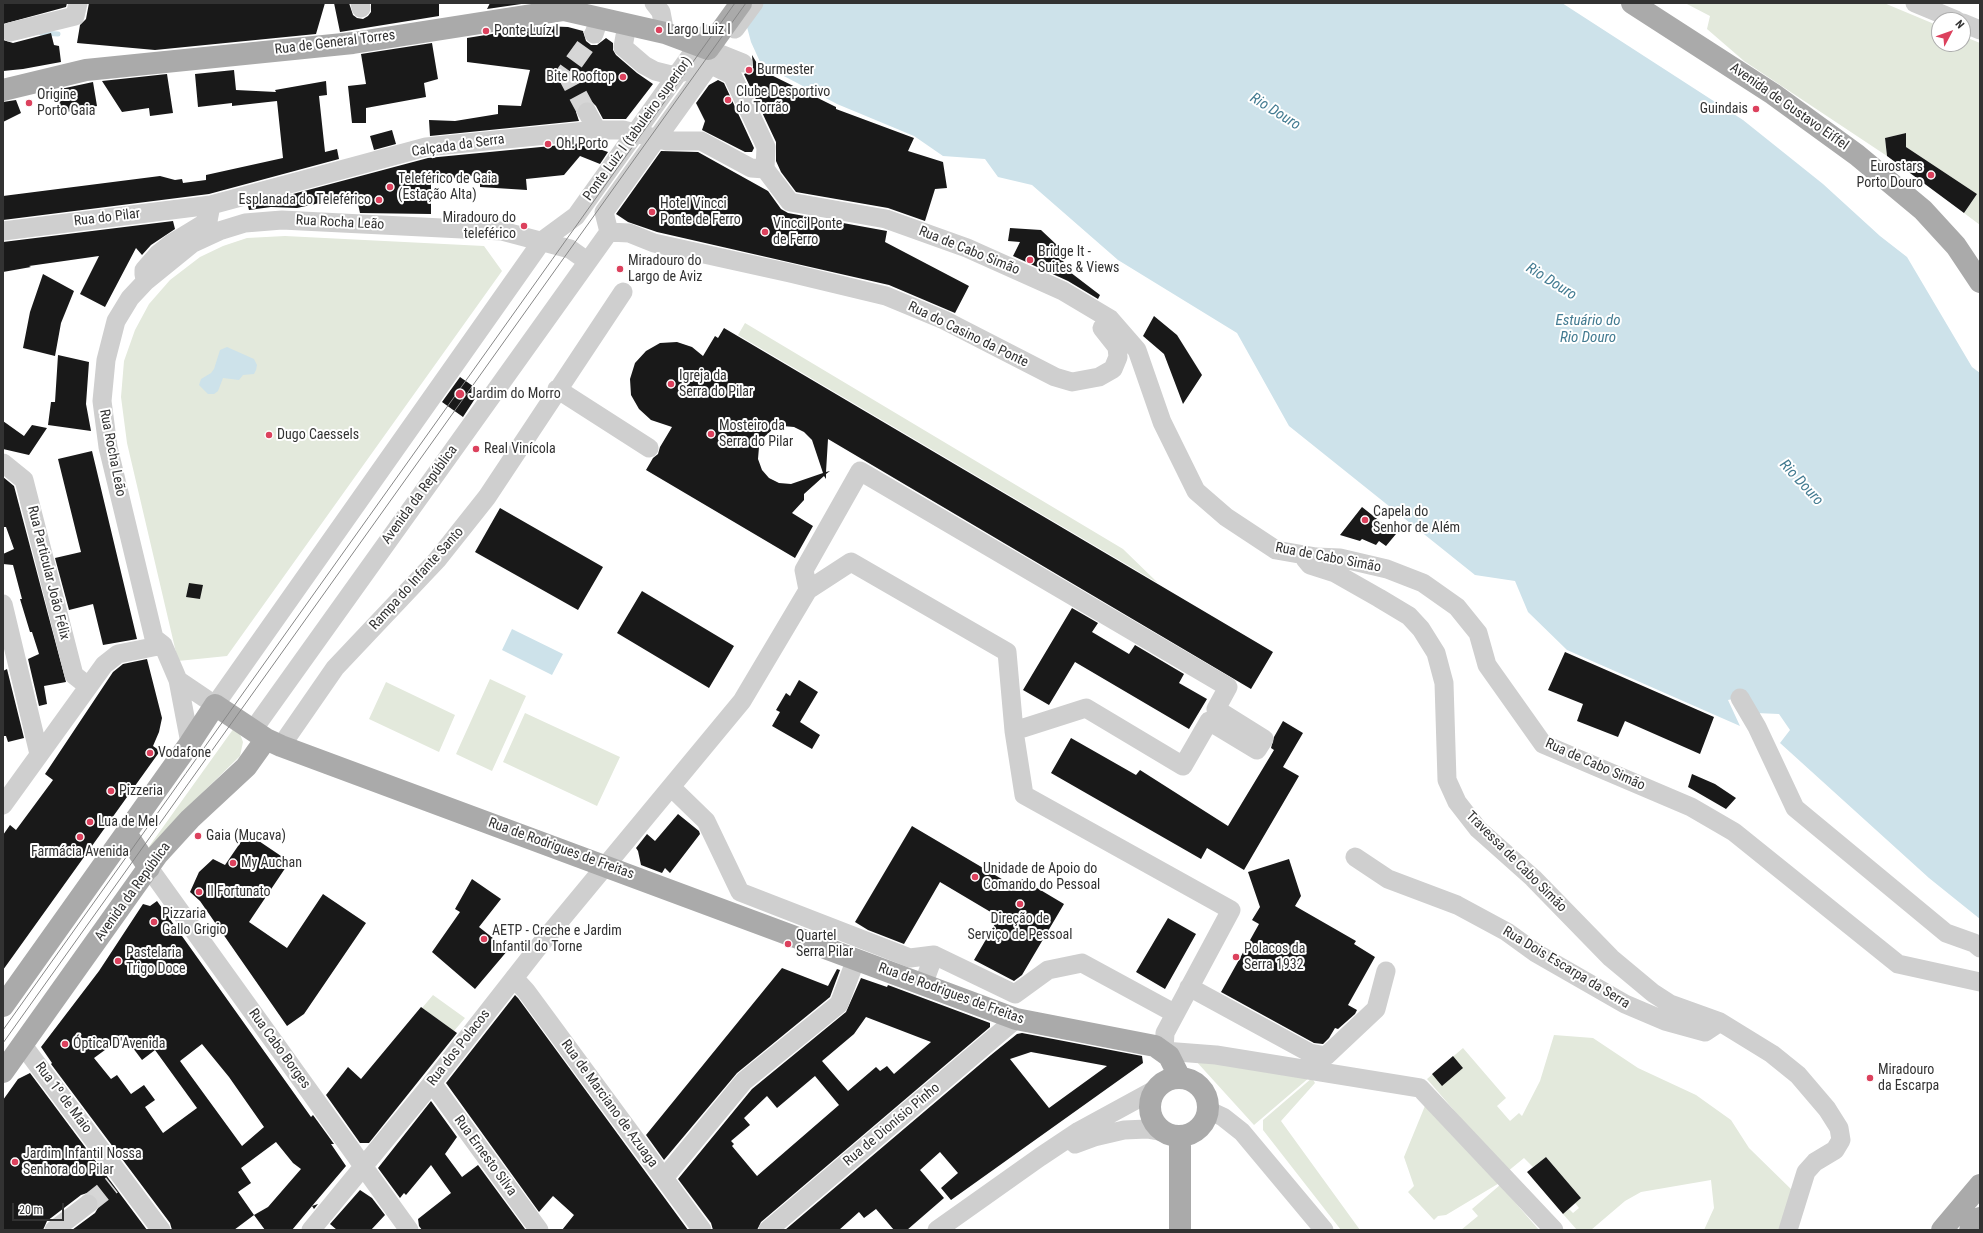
<!DOCTYPE html>
<html>
<head>
<meta charset="utf-8">
<style>
	body { margin:0 }
	#map { position:relative; width:1983px; height:1233px; overflow:hidden; background:#fff; font-family:"Roboto Condensed",sans-serif }
	canvas { display:block }
	.frame { position:absolute; inset:0; border:4px solid #323232; pointer-events:none }
	.north { position:absolute; left:1931px; top:12px; width:40px; height:40px; box-sizing:border-box; background:#fff; border:1px solid #adadad; border-radius:50%; rotate:49deg; font-size:11px; font-weight:700; line-height:16px; text-align:center; color:#323232 }
	.north::after { content:''; display:block; margin:auto; width:14px; height:18px; background:#dc415d; clip-path:polygon(50% 0,100% 100%,50% 72%,0 100%) }
	.scale { position:absolute; left:12px; top:1203px; width:52px; height:18px; box-sizing:border-box; border:2px solid #323232; border-top:0; padding-left:5px; font-size:12px; line-height:14px; white-space:nowrap; color:#323232; -webkit-text-stroke:3px #fff; paint-order:stroke }
</style>
</head>
<body>
<div id="map">
<canvas width="1983" height="1233"></canvas>
<div class="frame"></div>
<div class="north">N</div>
<div class="scale">20 m</div>
</div>
<script>
const context = document.querySelector('canvas').getContext('2d');
context.lineJoin = 'round';
function fillPath(path, color) {
  context.fillStyle = color;
  context.fill(path, 'evenodd');
}
function toPath(rows) {
  const path = new Path2D();
  for (const r of rows) {
    if (r.length === 3) {
      path.moveTo(r[0] + r[2], r[1]);
      path.arc(r[0], r[1], r[2], 0, 2 * Math.PI);
      continue;
    }
    path.moveTo(r[0], r[1]);
    for (let i = 2; i < r.length; i += 2) path.lineTo(r[i], r[i + 1]);
  }
  return path;
}
function strokePath(path, color, width, dash) {
  context.strokeStyle = color;
  context.lineWidth = width;
  context.lineCap = dash ? 'butt' : 'round';
  context.setLineDash(dash || []);
  context.stroke(path);
}
function write(font, color, halo, rows, align = 'center') {
  context.font = font + ' "Roboto Condensed",sans-serif';
  context.lineWidth = 4;
  context.setLineDash([]);
  context.textBaseline = 'middle';
  context.strokeStyle = halo;
  context.fillStyle = color;
  for (const [text, x, y, turn = 0] of rows) {
    context.save();
    context.translate(x, y);
    context.rotate((+turn || 0) * Math.PI / 180);
    context.textAlign = isNaN(turn) ? turn : align;
    if (halo) context.strokeText(text, 0, 0);
    context.fillText(text, 0, 0);
    context.restore();
  }
}
const green = toPath([
	[1685,3,1884,3,1939,26,1939,44,1963,44,1963,36,1980,43,1980,225,1964,213,1977,194,1906,147,1906,133,1885,138,1887,156,1744,61,1707,29,1710,16],
	[285,236,484,246,502,271,227,656,178,661,127,443,121,397,124,361,135,330,149,304,170,280,200,257,223,246,247,238],
	[745,323,1123,549,1158,583,738,335],
	[490,679,526,696,492,771,456,754],
	[386,682,455,715,439,752,369,719],
	[525,713,620,757,597,806,503,762],
	[234,728,240,734,243,742,240,756,195,800,150,850,148,848],
	[433,995,465,1018,454,1031,422,1008],
	[1554,1035,1593,1038,1638,1068,1696,1095,1731,1120,1749,1148,1795,1193,1782,1230,1704,1230,1714,1208,1711,1180,1641,1192,1625,1201,1591,1230,1577,1230,1563,1214,1569,1209,1573,1213,1579,1208,1575,1203,1581,1198,1546,1157,1533,1167,1524,1158,1507,1172,1427,1079,1463,1048,1506,1098,1497,1106,1510,1121,1519,1113,1522,1116,1540,1081],
	[1195,1060,1310,1077,1254,1125],
	[1312,1078,1315,1083,1281,1121,1360,1230,1341,1230,1263,1130,1263,1120],
	[1427,1101,1501,1182,1446,1215,1438,1216,1434,1220,1408,1192,1414,1186,1404,1157],
	[1500,1185,1539,1230,1461,1230,1478,1216,1472,1209]
]);
const water = toPath([
	[746,3,1562,3,1743,120,1823,184,1880,236,1907,257,1972,367,1980,373,1980,919,1929,878,1780,743,1790,730,1779,714,1756,713,1747,696,1728,700,1740,726,1567,650,1528,612,1515,581,1475,575,1289,426,1237,333,1118,260,1032,185,998,177,985,159,943,156,914,136,837,104,761,64,751,42,747,27],
	[227,347,254,359,257,365,256,370,254,374,243,375,239,380,223,378,218,391,214,394,208,394,199,385,201,379,211,373,214,369,220,350],
	[512,629,563,654,552,675,502,650]
]);
const stream = toPath([
	[41,33,58,34]
]);
const building = toPath([
	[3,3,67,3,66,7,3,24],
	[89,3,325,3,316,34,155,50,77,43,80,25,86,19],
	[334,3,349,3,353,15,357,18,363,19,368,16,371,12,371,3,439,3,439,16,340,32],
	[490,3,528,3,487,9],
	[542,26,568,27,583,31,586,41,591,45,597,45,606,38,613,43,613,50,616,55,637,73,653,84,626,119,603,119,596,106,592,102,587,101,581,103,577,107,576,112,579,121,430,136,429,120,455,121,498,114,498,105,521,106,530,70,467,62,467,38],
	[51,33,54,45,59,46,61,62,23,69,3,71,3,40,13,43],
	[432,43,438,79,424,83,426,97,366,108,366,123,352,123,348,86,366,84,361,54],
	[752,55,761,70,836,107,836,109,914,138,908,151,943,162,947,188,935,189,925,221,888,208,796,192,781,172,776,161,776,142,744,74,749,72,753,67],
	[234,70,236,90,276,92,275,90,326,81,327,95,319,96,325,152,337,149,339,159,209,194,3,220,3,196,160,176,175,180,182,179,183,183,206,180,206,175,283,158,277,101,232,106,232,103,198,107,195,74],
	[167,74,173,113,150,116,149,108,122,112,102,81],
	[718,80,724,83,754,148,752,152,745,152,702,130,705,121,696,103,709,85],
	[93,82,97,106,61,113,56,90],
	[16,100,21,113,3,122,3,102],
	[392,130,396,144,374,150,370,136],
	[1906,133,1906,147,1977,194,1964,213,1887,156,1885,138],
	[582,143,608,152,600,164,580,156,564,175,526,179,527,190,480,187,480,175,431,181,431,214,360,213,356,195,297,208,271,207,249,210,248,206,428,158],
	[661,151,698,152,768,191,781,209,788,213,887,231,885,242,969,286,955,313,889,285,657,232,628,222,616,214],
	[173,221,175,229,151,245,142,255,136,248,105,307,80,294,99,256,29,266,31,267,3,272,3,242],
	[1010,228,1041,230,1058,246,1066,269,1100,295,1098,299,1068,281,1013,256,1020,242,1008,241],
	[43,274,74,291,61,323,55,356,23,348,30,312],
	[1154,316,1177,335,1202,375,1183,404,1164,354,1143,336],
	[724,328,1273,652,1251,689,828,439,826,472,830,471,826,474,826,479,824,476,804,494,804,500,792,513,813,526,795,558,646,470,653,458,658,454,660,447,672,427,651,420,639,409,631,395,630,379,635,363,646,351,660,343,677,342,692,347,703,356,715,336,718,338],
	[783,426,794,427,804,432,812,440,823,473,791,484,779,483,769,478,762,470,758,459,759,447,764,437,772,430],
	[58,355,89,362,86,404,91,431,48,425,51,402,55,402],
	[460,377,480,391,463,417,442,402],
	[3,421,24,436,32,425,47,428,29,455,3,449],
	[92,451,137,639,103,645,93,604,69,610,55,558,81,552,58,459],
	[3,477,14,486,66,682,44,686,47,704,39,706,28,659,39,654,32,632,30,632,20,599,22,599,13,565,3,564,3,554,14,549,6,527,3,527],
	[1362,507,1396,534,1386,546,1379,541,1376,545,1362,539,1360,541,1340,535],
	[500,508,603,567,578,610,475,552],
	[189,583,203,585,200,599,186,597],
	[642,591,734,646,709,688,617,633],
	[1072,608,1098,623,1092,632,1129,654,1135,645,1184,674,1179,683,1207,699,1189,729,1075,662,1049,705,1023,690],
	[1565,652,1714,717,1700,754,1625,721,1618,737,1577,721,1583,704,1548,690],
	[147,659,162,718,159,732,153,746,160,751,3,970,3,835,10,825,16,830,53,780,45,774,113,672,123,664],
	[7,669,24,738,8,742,6,736,3,736,3,671],
	[799,680,818,692,800,722,820,735,812,749,772,726,780,712,776,710,786,693,790,696],
	[1283,721,1303,733,1283,767,1299,776,1244,870,1207,848,1201,859,1051,773,1071,738,1136,775,1140,770,1228,826,1274,750,1271,748,1274,737],
	[1692,774,1715,784,1736,798,1726,809,1688,787],
	[678,814,699,831,700,834,670,873,665,868,662,873,641,865,638,851,636,848,647,834,655,841],
	[912,826,1017,888,1022,879,1064,904,1022,975,1014,981,974,960,999,917,940,882,904,944,868,930,855,922],
	[247,833,284,858,280,863,286,867,249,922,287,948,323,894,366,923,304,1014,287,1026,200,901,190,892,199,872,213,859,225,865],
	[1289,859,1301,896,1295,906,1356,941,1354,944,1375,957,1348,1005,1357,1010,1355,1014,1338,1029,1335,1028,1329,1038,1323,1044,1314,1043,1221,992,1259,924,1252,920,1260,907,1248,872],
	[472,879,501,899,479,927,508,950,475,989,432,952,460,912,455,909],
	[157,901,311,1117,313,1115,334,1144,331,1144,346,1166,312,1206,318,1204,314,1209,312,1206,292,1230,265,1230,254,1215,234,1230,172,1230,170,1223,51,1064,52,1063,41,1047,99,971,143,904,150,906],
	[124,1036,142,1060,155,1050,197,1108,163,1133,145,1107,155,1100,144,1085,131,1094,117,1075,111,1079,94,1058],
	[202,1044,229,1077,264,1127,242,1146,180,1061],
	[276,1142,293,1163,301,1169,268,1207,254,1215,238,1192,251,1183,241,1168],
	[1168,918,1196,934,1165,989,1136,972],
	[782,968,828,986,837,969,840,970,830,997,737,1073,664,1160,646,1135],
	[861,978,887,987,888,985,990,1023,990,1027,761,1222,757,1230,713,1230,711,1223,678,1179,752,1089,846,1012],
	[866,1017,931,1042,894,1074,887,1066,880,1071,876,1067,848,1091,822,1061,854,1034],
	[815,1076,839,1105,757,1176,732,1146,734,1144,731,1141,750,1125,744,1118,767,1096,777,1108],
	[515,995,518,998,688,1230,562,1230,574,1215,553,1196,539,1212,446,1083],
	[421,1007,457,1033,369,1143,360,1143,326,1095,348,1067,361,1079],
	[1022,1033,1142,1056,1143,1063,951,1200,941,1188,958,1173,940,1152,920,1170,944,1198,907,1230,894,1230,876,1209,864,1218,859,1212,839,1230,785,1230,991,1055,1017,1034],
	[1031,1052,1107,1066,1049,1108,1010,1059],
	[1453,1056,1463,1068,1442,1086,1432,1074],
	[30,1073,147,1230,72,1230,95,1213,98,1208,99,1202,96,1197,87,1193,81,1195,47,1221,43,1230,3,1230,3,1100,18,1079],
	[431,1101,457,1137,445,1154,462,1177,478,1165,525,1229,523,1230,422,1230,419,1226,418,1219,451,1193,443,1182,431,1165,406,1195,404,1193,400,1198,378,1168],
	[1546,1157,1581,1198,1563,1214,1527,1172],
	[360,1190,372,1198,385,1215,371,1230,337,1230,330,1224]
]);
const minorTunnel = toPath([
	[587,112,566,73,594,34],
	[88,1204,112,1185]
]);
const minor = toPath([
	[360,3,361,8],
	[654,3,661,12,665,33],
	[1915,3,1956,20],
	[1963,23,1980,30],
	[627,25,623,47,644,65,655,71,671,75,711,65,732,75,766,147,765,169,790,202,886,219,967,248,1063,291,1110,319,1137,350,1162,422,1196,491,1226,517,1276,550,1316,557,1340,558,1387,569,1423,583,1457,607,1478,633,1487,665,1543,744,1691,807,1734,832,1898,964,1980,982],
	[735,29,754,3],
	[10,32,75,16,78,3],
	[594,34,599,19],
	[708,49,743,63],
	[587,112,597,130],
	[3,231,211,205,426,147,597,130,623,130,667,141,701,141,751,168,765,169],
	[609,232,629,233,654,243,790,273,886,296,944,320,1055,377,1072,382,1099,377,1113,369,1118,357,1117,347,1102,328],
	[609,232,604,212,711,63],
	[144,275,144,270,158,254,172,243,208,221,211,205],
	[557,389,649,448],
	[3,463,24,480,74,675,88,686],
	[1305,559,1310,565,1335,573,1379,598,1409,616,1421,629,1436,653,1444,683,1447,780,1457,802,1478,829,1533,878,1611,958,1653,993,1670,1004,1720,1022,1772,1054,1798,1075,1827,1109,1839,1128,1841,1140,1835,1150,1815,1162,1806,1172,1788,1230],
	[808,590,804,570,860,471,1228,687,1216,709,1264,739,1257,750,1209,721,1183,766,1086,708,1014,731],
	[3,604,39,754],
	[178,680,215,705,542,241,576,216,706,34],
	[1740,698,1757,727,1795,808,1946,933,1974,943,1980,948],
	[253,730,609,232],
	[190,743,178,680,163,645,154,638,108,447,102,401,106,360,116,321,130,298,145,282,193,243,219,231,245,223,282,220,502,231,570,249,587,261],
	[281,746,335,668,437,560,487,497,623,292],
	[671,787,706,821,740,892,910,958,934,955,1015,994,1048,970,1082,963,1174,1013],
	[3,805,104,665,118,654,163,645],
	[1355,857,1388,879,1457,905,1507,932,1536,953,1625,1004,1665,1021,1705,1032,1720,1022],
	[149,868,409,1230],
	[514,978,526,991,702,1230],
	[923,985,934,955],
	[1189,987,1310,1053,1326,1056,1376,1009,1386,971],
	[22,1044,161,1230],
	[432,1083,539,1230],
	[1208,1110,1223,1117,1242,1132,1324,1230],
	[1075,1144,1094,1137,1124,1130,1147,1129,1164,1132],
	[664,1178,744,1081,839,1004,856,959],
	[54,1230,88,1204],
	[311,1230,432,1083,540,945,742,701,808,590,851,562,1007,652,1014,731,1024,795,1231,910,1165,1033,1164,1051,1216,1055,1420,1088,1554,1230],
	[768,1230,1016,1019],
	[937,1230,1040,1157,1079,1131,1156,1089]
]);
const major = toPath([
	[1632,3,1773,94,1857,155,1923,210,1956,246,1980,282],
	[3,90,86,70,353,43,564,10,665,33,708,49,741,3],
	[126,833,149,868],
	[3,1006,190,743,215,705,266,739,281,746,1016,1019,1155,1046,1169,1056,1180,1078],
	[3,1072,158,854,190,819,246,767,266,739],
	[1179,1107,29],
	[1180,1136,1180,1230],
	[1942,1230,1980,1185],
	[1970,1230,1980,1218]
]);
const tram = toPath([
	[3,1030,735,3],
	[3,1043,746,3]
]);
const markers = [
	[659,30,4,"#dc415d"],
	[486,31,4,"#dc415d"],
	[749,70,4,"#dc415d"],
	[623,77,4,"#dc415d"],
	[728,100,4,"#dc415d"],
	[29,103,4,"#dc415d"],
	[1756,109,4,"#dc415d"],
	[548,144,4,"#dc415d"],
	[1931,175,4,"#dc415d"],
	[390,187,4,"#dc415d"],
	[379,200,4,"#dc415d"],
	[652,212,4,"#dc415d"],
	[524,226,4,"#dc415d"],
	[765,232,4,"#dc415d"],
	[1030,260,4,"#dc415d"],
	[620,269,4,"#dc415d"],
	[671,384,4,"#dc415d"],
	[460,394,5,"#dc415d"],
	[711,434,4,"#dc415d"],
	[269,435,4,"#dc415d"],
	[476,449,4,"#dc415d"],
	[1365,520,4,"#dc415d"],
	[150,753,4,"#dc415d"],
	[111,791,4,"#dc415d"],
	[90,822,4,"#dc415d"],
	[198,836,4,"#dc415d"],
	[80,837,4,"#dc415d"],
	[233,863,4,"#dc415d"],
	[975,877,4,"#dc415d"],
	[199,892,4,"#dc415d"],
	[1020,904,4,"#dc415d"],
	[154,922,4,"#dc415d"],
	[484,939,4,"#dc415d"],
	[788,944,4,"#dc415d"],
	[1236,957,4,"#dc415d"],
	[118,961,4,"#dc415d"],
	[65,1044,4,"#dc415d"],
	[1870,1078,4,"#dc415d"],
	[15,1162,4,"#dc415d"]
];
const poiNames = [
	["Largo Luiz I",667,30],
	["Ponte Luíz I",494,31],
	["Burmester",757,70],
	["Bite Rooftop",615,77,"right"],
	["Clube Desportivo",736,92],
	["do Torrão",736,108],
	["Origine",37,95],
	["Porto Gaia",37,111],
	["Guindais",1748,109,"right"],
	["Oh! Porto",556,144],
	["Eurostars",1923,167,"right"],
	["Porto Douro",1923,183,"right"],
	["Teleférico de Gaia",398,179],
	["(Estação Alta)",398,195],
	["Esplanada do Teleférico",371,200,"right"],
	["Hotel Vincci",660,204],
	["Ponte de Ferro",660,220],
	["Miradouro do",516,218,"right"],
	["teleférico",516,234,"right"],
	["Vincci Ponte",773,224],
	["de Ferro",773,240],
	["Bridge It -",1038,252],
	["Suites & Views",1038,268],
	["Miradouro do",628,261],
	["Largo de Aviz",628,277],
	["Igreja da",679,376],
	["Serra do Pilar",679,392],
	["Jardim do Morro",469,394],
	["Mosteiro da",719,426],
	["Serra do Pilar",719,442],
	["Dugo Caessels",277,435],
	["Real Vinícola",484,449],
	["Capela do",1373,512],
	["Senhor de Além",1373,528],
	["Vodafone",158,753],
	["Pizzeria",119,791],
	["Lua de Mel",98,822],
	["Gaia (Mucava)",206,836],
	["Farmácia Avenida",80,852,"center"],
	["My Auchan",241,863],
	["Unidade de Apoio do",983,869],
	["Comando do Pessoal",983,885],
	["Il Fortunato",207,892],
	["Pizzaria",162,914],
	["Gallo Grigio",162,930],
	["Direção de",1020,919,"center"],
	["Serviço de Pessoal",1020,935,"center"],
	["AETP - Creche e Jardim",492,931],
	["Infantil do Torne",492,947],
	["Quartel",796,936],
	["Serra Pilar",796,952],
	["Polacos da",1244,949],
	["Serra 1932",1244,965],
	["Pastelaria",126,953],
	["Trigo Doce",126,969],
	["Óptica D'Avenida",73,1044],
	["Miradouro",1878,1070],
	["da Escarpa",1878,1086],
	["Jardim Infantil Nossa",23,1154],
	["Senhora do Pilar",23,1170]
];
const streetNames = [
	["Rua de General Torres",335,43,-7],
	["Avenida de Gustavo Eiffel",1789,107,35],
	["Ponte Luiz I (tabuleiro superior)",638,129,-54],
	["Calçada da Serra",458,146,-8],
	["Rua do Pilar",107,218,-7],
	["Rua Rocha Leão",340,223,3],
	["Rua de Cabo Simão",969,251,22],
	["Rua do Casino da Ponte",968,335,26],
	["Rua Rocha Leão",112,453,79],
	["Avenida da República",420,495,-54],
	["Rua de Cabo Simão",1328,558,11],
	["Rua Particular João Félix",48,573,76],
	["Rampa do Infante Santo",417,579,-48],
	["Rua de Cabo Simão",1595,765,24],
	["Rua de Rodrigues de Freitas",561,849,20],
	["Travessa de Cabo Simão",1516,862,45],
	["Avenida da República",133,892,-54],
	["Rua Dois Escarpa da Serra",1566,968,31],
	["Rua de Rodrigues de Freitas",951,994,20],
	["Rua dos Polacos",459,1048,-52],
	["Rua Cabo Borges",279,1049,54],
	["Rua 1º de Maio",63,1098,53],
	["Rua de Marciano de Azuaga",609,1104,54],
	["Rua de Dionísio Pinho",892,1125,-40],
	["Rua Ernesto Silva",485,1156,54]
];
const waterNames = [
	["Rio Douro",1275,112,32],
	["Rio Douro",1551,282,32],
	["Estuário do",1588,321],
	["Rio Douro",1588,338],
	["Rio Douro",1801,483,47]
];
fillPath(green, '#e3e9dc');
fillPath(water, '#cde2ea');
strokePath(stream, '#cde2ea', 5);
fillPath(building, '#191919');
strokePath(minorTunnel, '#d6d6d6', 19, [19, 10]);
strokePath(minor, '#cfcfcf', 19);
strokePath(major, '#aaa', 22);
strokePath(tram, '#878787', 1);
for (const [x, y, r, color] of markers) {
  const dot = new Path2D();
  dot.arc(x, y, r, 0, 2 * Math.PI);
  context.fillStyle = color;
  context.fill(dot);
  strokePath(dot, '#fff', 1.5);
}
write('14px', '#323232', '#fff', poiNames, 'left');
write('14px', '#323232', '#fff', streetNames);
write('italic 15px', '#437b91', '#fff', waterNames);
</script>
</body>
</html>
